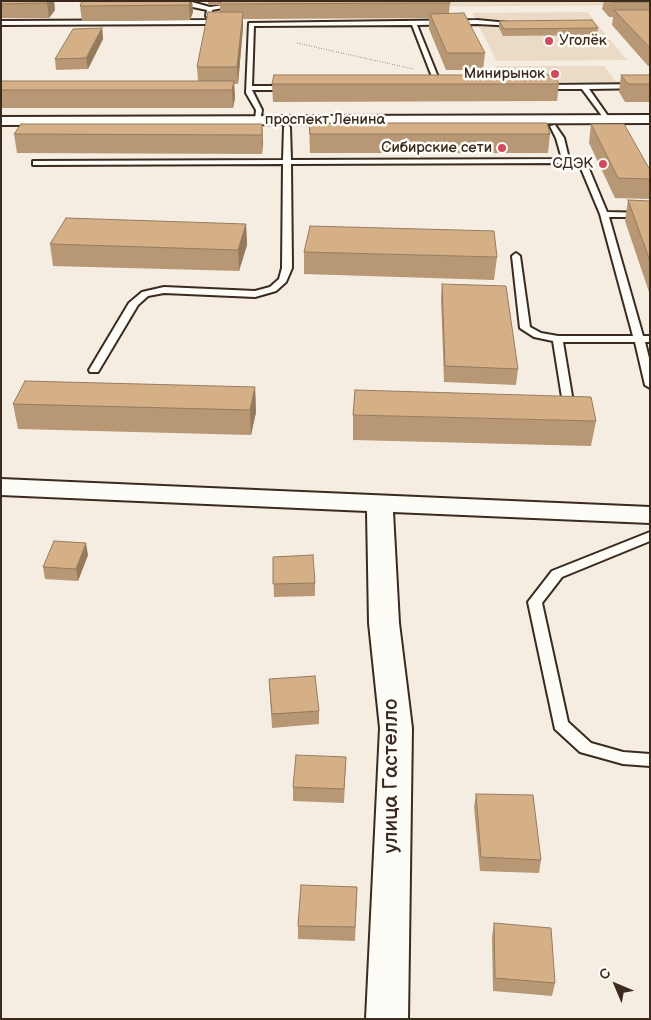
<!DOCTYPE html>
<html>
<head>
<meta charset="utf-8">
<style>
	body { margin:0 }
	#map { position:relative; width:651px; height:1020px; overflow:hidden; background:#f5ede1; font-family:"Balsamiq Sans",sans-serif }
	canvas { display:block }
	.frame { position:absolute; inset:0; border:2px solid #3b2a1e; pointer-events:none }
	.north { position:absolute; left:591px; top:960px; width:50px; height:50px; -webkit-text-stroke:4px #fdfcf7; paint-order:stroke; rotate:315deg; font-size:14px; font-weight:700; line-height:20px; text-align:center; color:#3b2a1e }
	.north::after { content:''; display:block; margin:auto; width:18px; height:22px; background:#3b2a1e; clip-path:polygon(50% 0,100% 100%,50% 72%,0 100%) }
</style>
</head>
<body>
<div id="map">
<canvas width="651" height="1020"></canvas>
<div class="frame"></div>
<div class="north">С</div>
</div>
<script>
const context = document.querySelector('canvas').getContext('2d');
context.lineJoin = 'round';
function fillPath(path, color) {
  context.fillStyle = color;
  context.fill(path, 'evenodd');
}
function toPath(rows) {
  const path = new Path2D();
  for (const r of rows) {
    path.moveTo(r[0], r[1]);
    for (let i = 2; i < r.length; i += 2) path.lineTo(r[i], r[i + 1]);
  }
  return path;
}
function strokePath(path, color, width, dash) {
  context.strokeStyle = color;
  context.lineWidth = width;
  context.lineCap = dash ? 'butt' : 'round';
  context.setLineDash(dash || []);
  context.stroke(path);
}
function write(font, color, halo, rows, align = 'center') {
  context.font = font + ' "Balsamiq Sans",sans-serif';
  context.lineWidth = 5;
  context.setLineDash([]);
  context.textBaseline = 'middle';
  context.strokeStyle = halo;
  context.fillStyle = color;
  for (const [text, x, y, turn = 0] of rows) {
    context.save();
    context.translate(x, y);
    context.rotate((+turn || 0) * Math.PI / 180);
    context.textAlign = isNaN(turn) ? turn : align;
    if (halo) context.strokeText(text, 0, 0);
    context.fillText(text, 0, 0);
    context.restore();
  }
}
const built = toPath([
	[247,1,650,1,650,5,245,8],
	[587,12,627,60,497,61,472,13],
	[495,66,604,66,616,82,503,82]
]);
const path = toPath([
	[297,43,413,69]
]);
const lane = toPath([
	[188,1,210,7,236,3,239,5,212,10,212,16,209,18,206,16,207,10,188,6,188,1],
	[477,20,519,24,516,26,477,24,417,25,442,87,439,89,436,87,412,25,254,26,252,86,290,86,293,88,290,90,252,90,262,110,260,121,255,120,256,110,246,93,249,23,477,20],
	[1,21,209,20,212,22,209,24,1,25,1,21],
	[650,84,650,88,589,89,610,119,607,121,605,120,582,89,542,89,539,87,542,85,650,84],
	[287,125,290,127,291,160,562,159,556,138,550,126,555,125,564,138,569,159,587,164,607,212,650,213,650,217,609,217,643,336,650,336,650,342,645,342,650,362,650,388,645,385,635,342,563,342,574,408,572,410,564,410,553,341,534,337,520,328,512,256,516,253,520,256,530,327,541,333,558,336,633,336,600,214,580,166,566,163,291,164,292,268,286,282,276,291,255,297,164,293,148,296,138,305,98,372,90,372,89,370,129,303,142,292,164,287,255,291,270,287,279,279,282,268,283,164,36,165,33,165,33,161,283,160,284,127,287,125],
	[650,532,650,541,562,577,542,603,568,722,591,743,623,752,650,754,650,766,623,764,580,752,555,729,528,602,552,571,650,532]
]);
const street = toPath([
	[650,115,650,123,1,125,1,117,650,115],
	[1,479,650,507,650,523,393,512,399,623,412,728,408,1019,366,1019,380,728,369,623,367,511,1,495,1,479]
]);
const wall = toPath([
	[1,1,54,1,55,10,49,18,1,18],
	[192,1,193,12,190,20,82,21,80,6],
	[208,1,449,1,450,3,449,13,485,53,483,70,446,70,429,29,429,18,243,19,243,27,238,84,234,84,235,98,233,108,1,108,1,81,198,81,197,67,220,12,220,5,208,5],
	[604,1,650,1,650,66,648,66,612,25,613,17,609,17,602,9],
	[499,21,598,28,597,35,503,36,499,28],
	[102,28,103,39,88,69,56,70,55,59],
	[621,75,650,75,650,102,625,102,619,92],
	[272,84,559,84,557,101,273,102],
	[309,123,550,134,548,153,310,153],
	[262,124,263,143,262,154,17,153,14,134],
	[591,124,650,170,650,199,615,198,589,143],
	[628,200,650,201,650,295,625,221],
	[246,224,247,245,239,271,53,266,50,244],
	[304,252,497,257,494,280,304,274],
	[442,284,518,369,516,385,444,382,441,299],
	[255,387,256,412,251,435,18,429,13,404],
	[353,415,596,421,591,446,353,440],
	[88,555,78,581,45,579,43,567],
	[273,557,315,583,315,596,274,597],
	[269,679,319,711,319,724,272,728],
	[346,757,344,803,293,801,293,787],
	[476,794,541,860,539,873,480,871,474,807],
	[357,887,355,941,298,939,298,926],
	[494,923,555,983,552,996,493,991,492,937]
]);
const shadedWall = toPath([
	[49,1,54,1,55,10,49,18,47,3],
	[190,1,192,1,193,12,190,20,189,5],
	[243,12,243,27,238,84,237,67],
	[102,28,103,39,88,69,86,58],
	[234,81,235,98,233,108,232,90],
	[262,124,263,143,262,154],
	[246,224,247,245,239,271,238,250],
	[255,387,256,412,251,435,250,410],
	[86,543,88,555,78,581,76,569]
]);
const building = toPath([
	[1,1,49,1,47,3,1,4,1,1],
	[82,1,190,1,189,5,80,6,82,1],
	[221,1,449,1,450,3,220,4,221,1],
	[610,1,650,1,650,2,611,2,610,1],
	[614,10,648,10,650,11,650,48,614,10],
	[208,12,243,12,237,67,197,67,208,12],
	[464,13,485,53,447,53,430,14,464,13],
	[592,20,598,28,504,29,499,21,592,20],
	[102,28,86,58,55,59,73,29,102,28],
	[274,75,554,75,559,84,272,84,274,75],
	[621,75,650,75,650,84,628,84,621,75],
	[1,81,234,81,232,90,1,90,1,81],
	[309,123,547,123,550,134,310,134,309,123],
	[21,124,262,124,262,135,14,134,21,124],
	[591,124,624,124,650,170,650,179,618,178,591,124],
	[628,200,650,201,650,261,628,200],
	[66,218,246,224,238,250,50,244,66,218],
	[310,226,494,231,497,257,304,252,310,226],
	[442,284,506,286,518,369,445,366,442,284],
	[25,381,255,387,250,410,13,404,25,381],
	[355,390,591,397,596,421,353,415,355,390],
	[54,541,86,543,76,569,43,567,54,541],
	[313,555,315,583,273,584,273,557,313,555],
	[315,676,319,711,272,714,269,679,315,676],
	[296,755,346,757,344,789,293,787,296,755],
	[476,794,533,795,541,860,481,857,476,794],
	[301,885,357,887,355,927,298,926,301,885],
	[494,923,551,928,555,983,495,978,494,923]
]);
const markers = [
	[549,41,5,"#d1495b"],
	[555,74,5,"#d1495b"],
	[502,148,5,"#d1495b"],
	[603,164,5,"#d1495b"]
];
const farPoinames = [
	["Уголёк",559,41,"left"],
	["Минирынок",545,74],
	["Сибирские сети",492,148],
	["СДЭК",593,164]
];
const farStreetnames = [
	["проспект Ленина",325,120]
];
const nearStreetnames = [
	["улица Гастелло",392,776,-90]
];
fillPath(built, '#ebdbc6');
strokePath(lane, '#3b2a1e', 4);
strokePath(street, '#3b2a1e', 4);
strokePath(path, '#3b2a1e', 1, [0.5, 2]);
fillPath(lane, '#fdfcf7');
fillPath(street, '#fdfcf7');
fillPath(wall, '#b79774');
fillPath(shadedWall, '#957b5e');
fillPath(building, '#d5b087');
strokePath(building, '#957b5e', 1);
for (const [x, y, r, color] of markers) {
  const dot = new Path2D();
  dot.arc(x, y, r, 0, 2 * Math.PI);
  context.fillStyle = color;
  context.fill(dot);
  strokePath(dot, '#fdfcf7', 2);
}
write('15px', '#3b2a1e', '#fdfcf7', farPoinames, 'right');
write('15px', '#3b2a1e', '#fdfcf7', farStreetnames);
write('21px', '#3b2a1e', '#fdfcf7', nearStreetnames);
</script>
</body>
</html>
